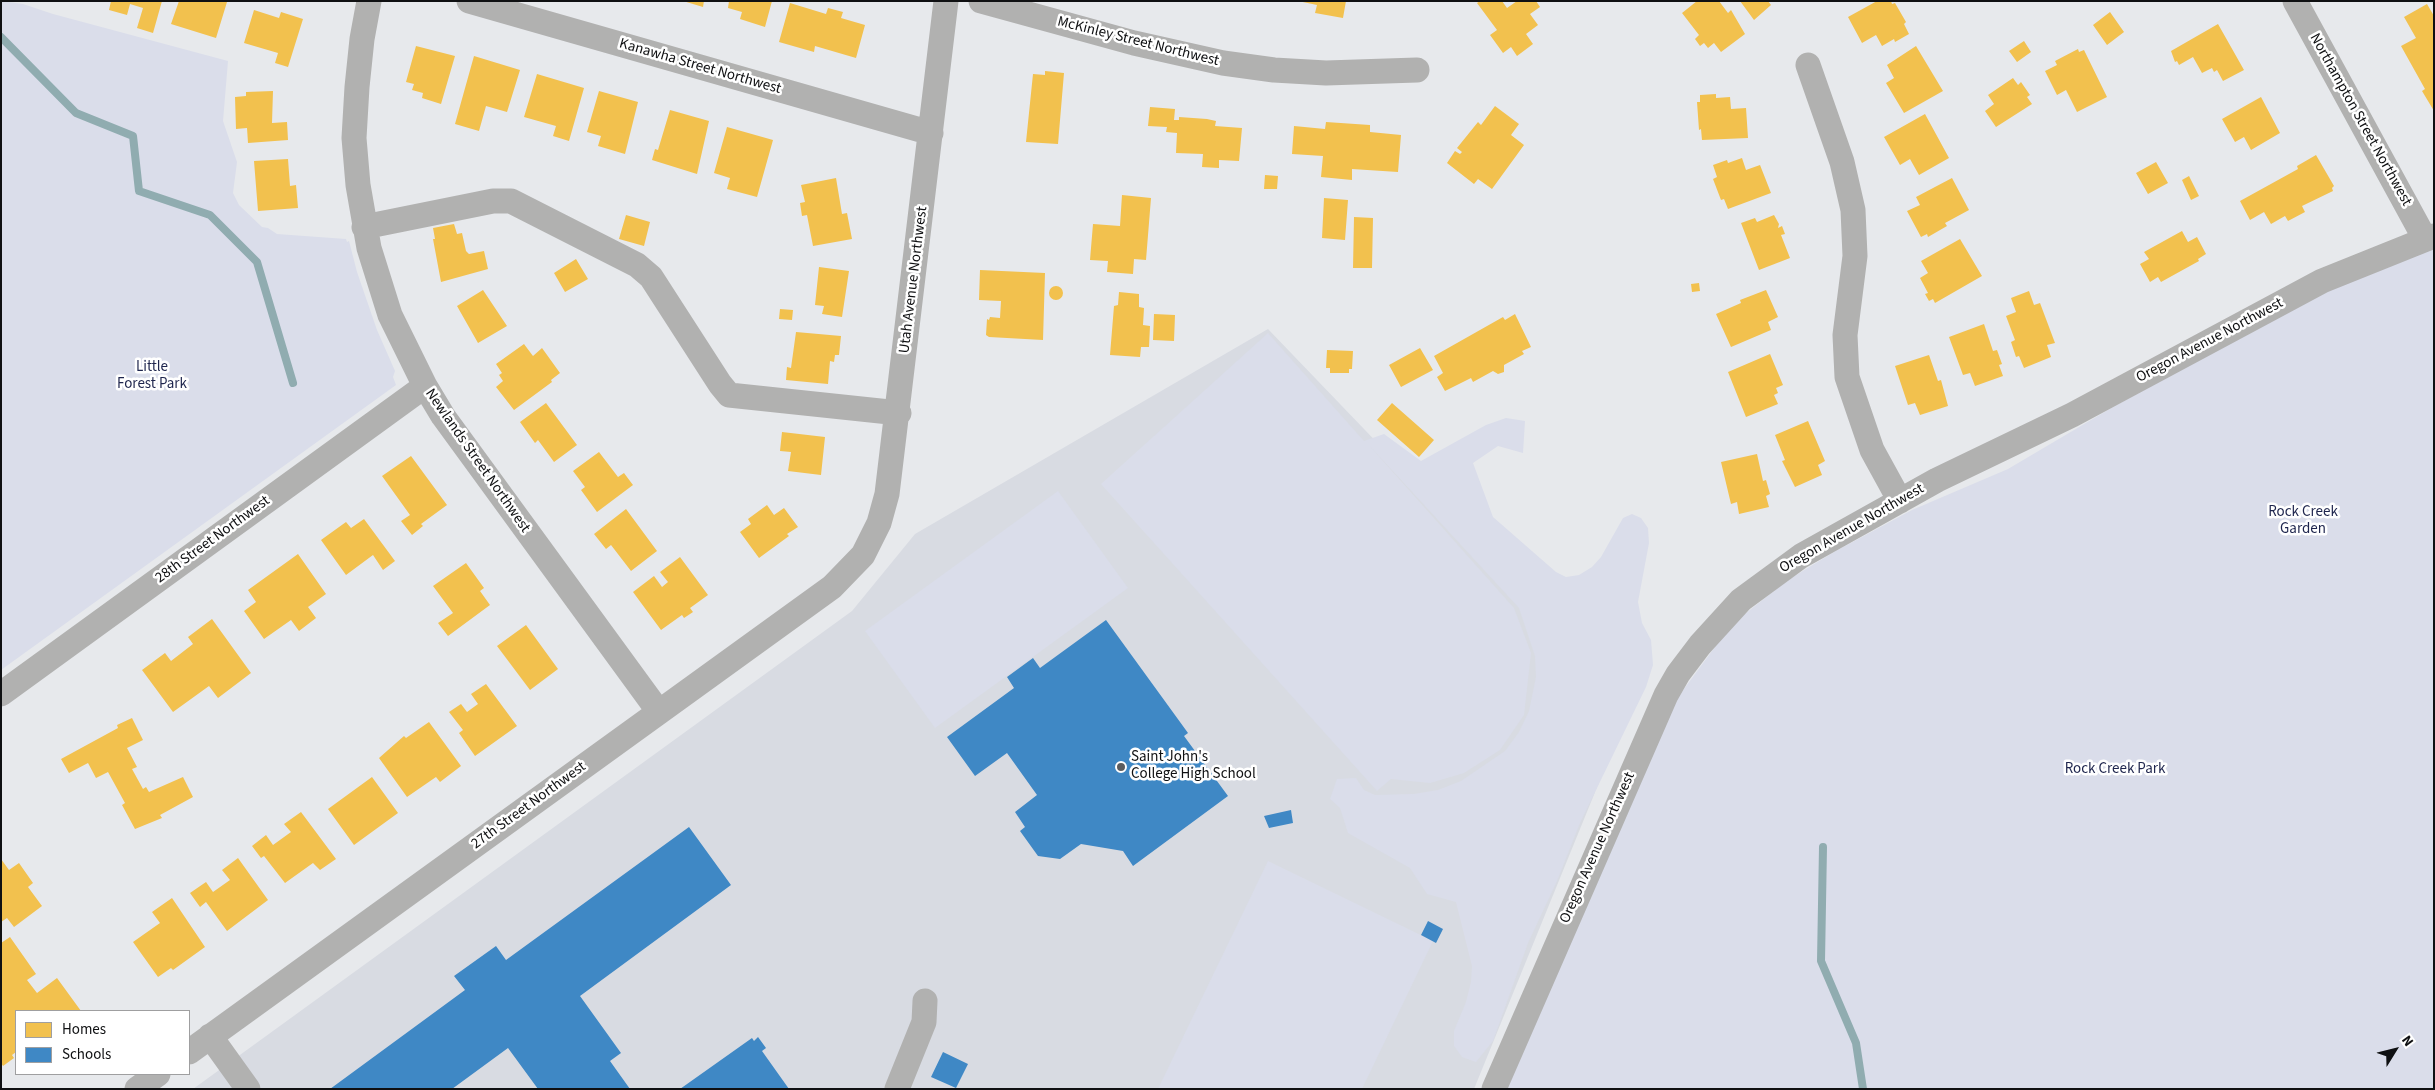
<!DOCTYPE html>
<html>
<head>
<meta charset="utf-8">
<style>
	body { margin:0 }
	#map { position:relative; width:2435px; height:1090px; overflow:hidden; background:#e7e9ec; font-family:"Source Sans 3",sans-serif }
	canvas { display:block }
	.frame { position:absolute; inset:0; border:2px solid #0f1012; pointer-events:none }
	.legend { position:absolute; left:15px; top:1010px; width:175px; height:65px; box-sizing:border-box; background:#fff; border:1px solid #9f9fa0; margin:0; padding:6px 9px; list-style:none; font-size:15px; color:#0f1012 }
	.legend li { display:flex; align-items:center; gap:10px; height:25px }
	.legend b { width:25px; border:1px solid #9f9fa0 }
	.north { position:absolute; left:2370px; top:1025px; width:50px; height:50px; -webkit-text-stroke:4px #fff; paint-order:stroke; rotate:54deg; font-size:14px; font-weight:700; line-height:20px; text-align:center; color:#0f1012 }
	.north::after { content:''; display:block; margin:auto; width:18px; height:22px; background:#0f1012; clip-path:polygon(50% 0,100% 100%,50% 72%,0 100%) }
</style>
</head>
<body>
<div id="map">
<canvas width="2435" height="1090"></canvas>
<div class="frame"></div>
<ul class="legend">
<li><b style="height:14px;background:#f2c14e"></b>Homes</li>
<li><b style="height:14px;background:#3f88c5"></b>Schools</li>
</ul>
<div class="north">N</div>
</div>
<script>
const context = document.querySelector('canvas').getContext('2d');
context.lineJoin = 'round';
function fillPath(path, color) {
  context.fillStyle = color;
  context.fill(path, 'evenodd');
}
function toPath(rows) {
  const path = new Path2D();
  for (const r of rows) {
    if (r.length === 3) {
      path.moveTo(r[0] + r[2], r[1]);
      path.arc(r[0], r[1], r[2], 0, 2 * Math.PI);
      continue;
    }
    path.moveTo(r[0], r[1]);
    for (let i = 2; i < r.length; i += 2) path.lineTo(r[i], r[i + 1]);
  }
  return path;
}
function strokePath(path, color, width, dash) {
  context.strokeStyle = color;
  context.lineWidth = width;
  context.lineCap = dash ? 'butt' : 'round';
  context.setLineDash(dash || []);
  context.stroke(path);
}
function write(font, color, halo, rows, align = 'center') {
  context.font = font + ' "Source Sans 3",sans-serif';
  context.lineWidth = 5;
  context.setLineDash([]);
  context.textBaseline = 'middle';
  context.strokeStyle = halo;
  context.fillStyle = color;
  for (const [text, x, y, turn = 0] of rows) {
    context.save();
    context.translate(x, y);
    context.rotate((+turn || 0) * Math.PI / 180);
    context.textAlign = isNaN(turn) ? turn : align;
    if (halo) context.strokeText(text, 0, 0);
    context.fillText(text, 0, 0);
    context.restore();
  }
}
const built = toPath([
	[1268,329,1461,530,1633,699,1474,1089,193,1089,852,611,915,534]
]);
const green = toPath([
	[1,1,23,4,53,14,228,61,223,121,237,162,233,193,239,205,262,227,268,228,277,234,346,239,347,242,349,241,357,272,377,330,395,371,393,377,396,385,1,670],
	[2434,247,2434,1089,1505,1089,1678,697,1732,624,1788,580,1834,552,1912,510,2008,469,2113,407,2315,296],
	[1268,333,1364,441,1384,434,1421,461,1486,425,1506,418,1525,421,1523,453,1498,446,1473,463,1493,517,1556,572,1566,577,1579,575,1592,567,1601,557,1623,518,1632,514,1641,518,1648,528,1649,543,1638,602,1642,623,1651,640,1653,665,1646,687,1580,823,1557,881,1528,943,1493,1041,1476,1062,1462,1057,1454,1046,1454,1031,1466,1002,1471,982,1472,966,1456,902,1427,894,1410,868,1348,833,1340,808,1330,799,1337,779,1356,778,1364,790,1375,795,1414,794,1438,790,1461,781,1505,751,1519,732,1529,711,1536,677,1535,656,1519,608,1367,443,1514,608,1531,653,1524,715,1500,750,1464,773,1430,783,1391,779,1377,791,1101,484],
	[1058,491,1128,588,935,728,865,631],
	[1268,861,1433,941,1362,1089,1158,1089]
]);
const homes = toPath([
	[111,1,162,1,153,33,137,28,143,8,130,4,127,15,109,10],
	[179,1,227,2,216,38,171,24],
	[683,1,704,1,703,7],
	[729,1,772,1,765,27,740,19,742,12,728,8],
	[1298,1,1346,1,1343,18,1315,13,1317,5],
	[1480,1,1502,1,1507,8,1517,1,1536,1,1540,7,1530,14,1538,25,1526,34,1533,44,1517,56,1511,47,1503,53,1490,35,1497,30,1477,3],
	[1697,1,1719,1,1728,13,1731,10,1745,34,1721,52,1714,43,1708,48,1704,43,1700,46,1695,39,1699,35,1682,13],
	[1740,1,1768,1,1771,5,1754,20],
	[1877,1,1891,1,1892,4,1895,3,1906,22,1904,24,1909,34,1895,42,1894,39,1882,46,1876,35,1862,43,1848,17],
	[790,3,826,14,828,8,843,12,841,18,865,25,856,58,815,46,814,52,779,42],
	[2427,4,2434,16,2434,111,2422,91,2425,89,2401,46,2416,38,2404,17],
	[254,10,279,18,281,12,303,19,288,67,275,63,278,53,244,43],
	[2110,12,2124,32,2107,45,2093,25],
	[2218,24,2244,70,2223,81,2217,70,2214,72,2212,68,2202,73,2193,57,2179,65,2177,61,2175,62,2171,51],
	[2024,41,2031,52,2017,62,2009,51],
	[416,46,455,56,441,104,422,98,423,93,412,90,414,84,406,82],
	[1916,46,1943,91,1904,113,1886,83,1894,78,1887,65],
	[2078,49,2079,52,2084,50,2107,97,2077,112,2066,90,2057,95,2045,71,2057,65,2055,61],
	[474,56,520,70,507,112,486,106,479,131,455,124],
	[1045,71,1064,73,1058,144,1026,142,1033,74,1045,75],
	[537,74,584,88,569,141,553,136,556,126,524,117],
	[2013,78,2018,85,2021,82,2030,95,2027,97,2032,104,1996,127,1985,111,1994,104,1988,95],
	[273,91,272,123,287,122,288,140,248,143,247,128,236,129,235,97,246,96,246,92],
	[599,91,638,102,625,154,598,146,601,136,587,132],
	[1716,94,1716,98,1730,97,1731,109,1746,108,1748,138,1702,140,1701,129,1699,130,1697,102,1700,102,1700,95],
	[2261,97,2280,133,2251,150,2244,137,2235,142,2222,119],
	[1495,106,1519,124,1511,135,1524,145,1492,189,1478,179,1474,184,1447,163,1455,151,1460,154,1462,152,1457,148,1478,122,1481,125],
	[1150,107,1175,109,1174,120,1179,120,1179,117,1207,119,1216,121,1215,126,1242,128,1239,161,1219,160,1219,168,1202,167,1203,154,1176,153,1177,133,1166,132,1167,127,1148,126],
	[670,110,709,121,697,174,652,160,655,149,658,150],
	[1925,114,1949,158,1919,175,1910,159,1900,165,1884,137],
	[1326,122,1370,125,1370,132,1401,135,1398,172,1352,169,1352,180,1321,177,1323,156,1292,154,1294,126,1325,129],
	[727,127,773,140,757,197,727,189,730,178,714,173],
	[2316,155,2334,186,2332,188,2333,191,2302,206,2305,212,2288,221,2285,216,2271,224,2264,212,2250,220,2240,201,2298,169,2297,166],
	[1742,158,1746,170,1760,165,1771,193,1728,209,1724,199,1721,200,1713,179,1717,177,1713,165,1727,160,1728,163],
	[288,159,290,186,296,185,298,208,258,211,254,161],
	[2156,162,2168,183,2148,194,2136,173],
	[1265,175,1278,176,1277,189,1264,189],
	[2189,176,2199,196,2191,200,2182,180],
	[836,178,842,214,847,213,852,239,813,246,807,215,802,216,800,203,805,202,801,185],
	[1952,178,1969,210,1945,223,1947,226,1928,237,1927,234,1921,237,1907,211,1920,205,1916,197],
	[1122,195,1151,198,1146,260,1134,259,1133,274,1107,272,1108,261,1090,260,1093,224,1120,226],
	[1324,198,1348,200,1345,240,1322,238],
	[626,215,650,222,644,246,619,239],
	[1774,215,1779,224,1778,228,1782,226,1785,234,1781,235,1790,258,1759,270,1741,223,1755,218,1757,222],
	[1354,217,1373,218,1372,268,1353,268],
	[454,224,457,234,462,233,466,251,469,254,484,251,488,269,441,282,433,239,435,239,433,228],
	[2182,231,2188,242,2197,237,2206,254,2198,259,2199,261,2161,282,2158,277,2150,282,2140,264,2149,259,2144,252],
	[1960,239,1982,276,1935,303,1933,299,1929,301,1925,294,1928,293,1920,278,1928,273,1921,261],
	[576,259,588,279,565,292,554,273],
	[819,267,849,271,842,317,822,314,824,306,815,305],
	[980,270,1045,273,1043,340,989,337,986,335,987,319,989,320,990,317,1000,318,1001,301,979,300],
	[1699,283,1700,291,1692,292,1691,284],
	[1056,293,7],
	[483,290,507,326,478,343,457,306],
	[1766,290,1778,317,1768,322,1771,330,1731,347,1716,314,1741,303,1740,300],
	[2029,291,2034,305,2040,303,2055,343,2047,345,2051,357,2024,368,2019,356,2016,357,2011,342,2015,340,2006,316,2016,312,2011,298],
	[1119,292,1139,294,1139,307,1144,308,1143,325,1150,326,1149,347,1141,347,1140,357,1110,355,1114,306,1118,305],
	[780,309,793,310,792,320,779,319],
	[1154,314,1175,315,1174,341,1153,340],
	[1515,314,1531,347,1522,351,1524,354,1504,365,1504,372,1498,374,1493,371,1473,382,1471,378,1445,391,1437,377,1443,373,1434,356,1503,317,1505,320],
	[1984,324,1993,351,1997,350,2002,364,1999,365,2003,376,1975,386,1970,373,1963,375,1949,337],
	[796,332,841,336,839,355,835,355,834,362,830,361,828,384,786,380,787,367,791,368],
	[524,344,533,356,542,348,560,373,551,380,552,382,514,410,496,387,503,381,499,375,502,373,496,364],
	[1420,348,1433,370,1401,387,1389,365],
	[1327,350,1353,351,1352,369,1349,369,1349,373,1330,373,1330,368,1326,368],
	[1770,354,1783,385,1776,388,1778,393,1774,395,1778,404,1746,417,1728,372],
	[1929,355,1938,381,1941,380,1948,406,1920,415,1915,403,1908,405,1895,366],
	[546,403,577,445,554,462,538,440,535,443,520,422],
	[1392,403,1434,440,1419,457,1377,420],
	[1808,421,1825,461,1818,465,1822,475,1795,487,1782,461,1785,460,1775,435],
	[782,432,825,437,821,475,788,471,791,452,780,451],
	[599,452,618,477,624,473,633,485,597,512,581,490,585,487,573,471],
	[1757,454,1763,481,1766,480,1770,494,1766,496,1769,507,1739,514,1737,502,1731,504,1721,462],
	[411,456,447,505,421,524,423,526,412,535,401,521,410,515,382,476],
	[767,505,774,515,784,508,798,527,787,534,789,536,759,558,740,532,751,524,748,519],
	[626,509,657,551,631,571,611,545,606,549,594,534],
	[364,519,395,561,383,570,373,555,346,575,321,540,346,522,351,528],
	[298,554,326,594,308,607,316,618,299,631,291,620,264,639,244,611,256,602,248,590],
	[680,557,708,595,690,608,693,612,684,618,682,615,661,630,633,592,654,576,662,587,668,582,660,572],
	[466,563,484,588,480,591,490,605,448,636,438,623,453,613,433,586],
	[212,619,251,673,218,698,209,686,173,712,142,670,165,653,171,661,193,644,188,637],
	[526,625,558,669,530,690,497,646],
	[486,684,517,726,475,756,459,733,463,730,449,712,461,704,467,712,478,704,471,694],
	[132,718,143,740,127,748,137,767,132,769,143,789,146,787,149,792,183,777,193,797,160,815,162,818,135,829,122,805,125,803,108,772,96,778,88,763,69,773,61,759,118,728,117,725],
	[429,722,461,766,440,782,436,777,407,797,379,758,404,736,406,738],
	[372,777,398,813,354,845,328,809],
	[301,812,336,859,320,870,313,863,285,883,264,856,261,858,252,846,266,835,273,845,291,832,284,824],
	[238,858,268,900,227,931,206,902,200,907,190,893,206,882,213,892,230,880,222,870],
	[1,859,9,870,19,863,33,883,28,887,42,906,14,927,7,918,1,922],
	[172,898,205,947,173,970,171,968,158,977,133,942,160,923,152,912],
	[10,937,36,974,27,980,37,993,57,978,81,1011,16,1011,16,1052,12,1055,14,1058,3,1066,1,1063,1,943]
]);
const schools = toPath([
	[1106,620,1188,733,1184,736,1228,796,1133,866,1123,851,1081,844,1060,859,1038,856,1020,831,1025,827,1015,812,1037,795,1007,753,975,776,947,737,1014,688,1007,677,1033,658,1040,668],
	[1291,810,1293,823,1269,828,1264,816],
	[689,827,731,885,580,996,621,1053,610,1061,630,1089,538,1089,508,1048,452,1089,330,1089,465,990,454,976,496,946,506,960],
	[1428,921,1443,929,1436,943,1421,935],
	[758,1037,766,1048,762,1051,789,1089,680,1089,752,1038,754,1041],
	[943,1052,968,1064,956,1088,931,1077]
]);
const stream = toPath([
	[1,37,76,113,133,136,139,191,210,215,257,262,293,383],
	[1823,847,1821,961,1856,1043,1863,1089]
]);
const minor = toPath([
	[369,1,362,39,357,87,354,138,358,185,369,248,390,315,425,386,443,416,659,712],
	[469,1,931,133],
	[981,1,1134,43,1223,63,1274,70,1326,73,1417,70],
	[2295,1,2425,239],
	[1808,65,1842,162,1853,210,1855,256,1845,335,1847,377,1872,450,1900,501],
	[364,227,493,201,511,201,637,265,651,277,720,384,729,395,899,413],
	[1,694,425,386],
	[210,1036,248,1089],
	[189,1052,832,587,863,555,879,523,887,494,946,1],
	[137,1089,158,1074],
	[897,1089,924,1022,925,1001],
	[1494,1089,1666,695,1678,674,1700,645,1741,600,1801,556,1937,480,2072,415,2322,281,2434,236]
]);
const markers = [
	[1121,767,5,"#5b5c5e"]
];
const streetNames = [
	["McKinley Street Northwest",1138,42,14],
	["Kanawha Street Northwest",700,67,16],
	["Northampton Street Northwest",2360,120,61],
	["Utah Avenue Northwest",914,280,-83],
	["Oregon Avenue Northwest",2210,341,-28],
	["Newlands Street Northwest",477,461,55],
	["Oregon Avenue Northwest",1852,529,-30],
	["28th Street Northwest",213,540,-36],
	["27th Street Northwest",529,806,-36],
	["Oregon Avenue Northwest",1598,848,-66]
];
const parkNames = [
	["Little",152,368],
	["Forest Park",152,385],
	["Rock Creek",2303,513],
	["Garden",2303,530],
	["Rock Creek Park",2115,770]
];
const poiNames = [
	["Saint John's",1131,758],
	["College High School",1131,775]
];
fillPath(built, '#d8dbe2');
fillPath(green, '#daddea');
fillPath(homes, '#f2c14e');
fillPath(schools, '#3f88c5');
strokePath(stream, '#90acb0', 8);
strokePath(minor, '#b1b1b0', 25);
for (const [x, y, r, color] of markers) {
  const dot = new Path2D();
  dot.arc(x, y, r, 0, 2 * Math.PI);
  context.fillStyle = color;
  context.fill(dot);
  strokePath(dot, '#fff', 2);
}
write('15px', '#0f1012', '#fff', streetNames);
write('15px', '#1e254d', '#fff', parkNames);
write('15px', '#0f1012', '#fff', poiNames, 'left');
</script>
</body>
</html>
